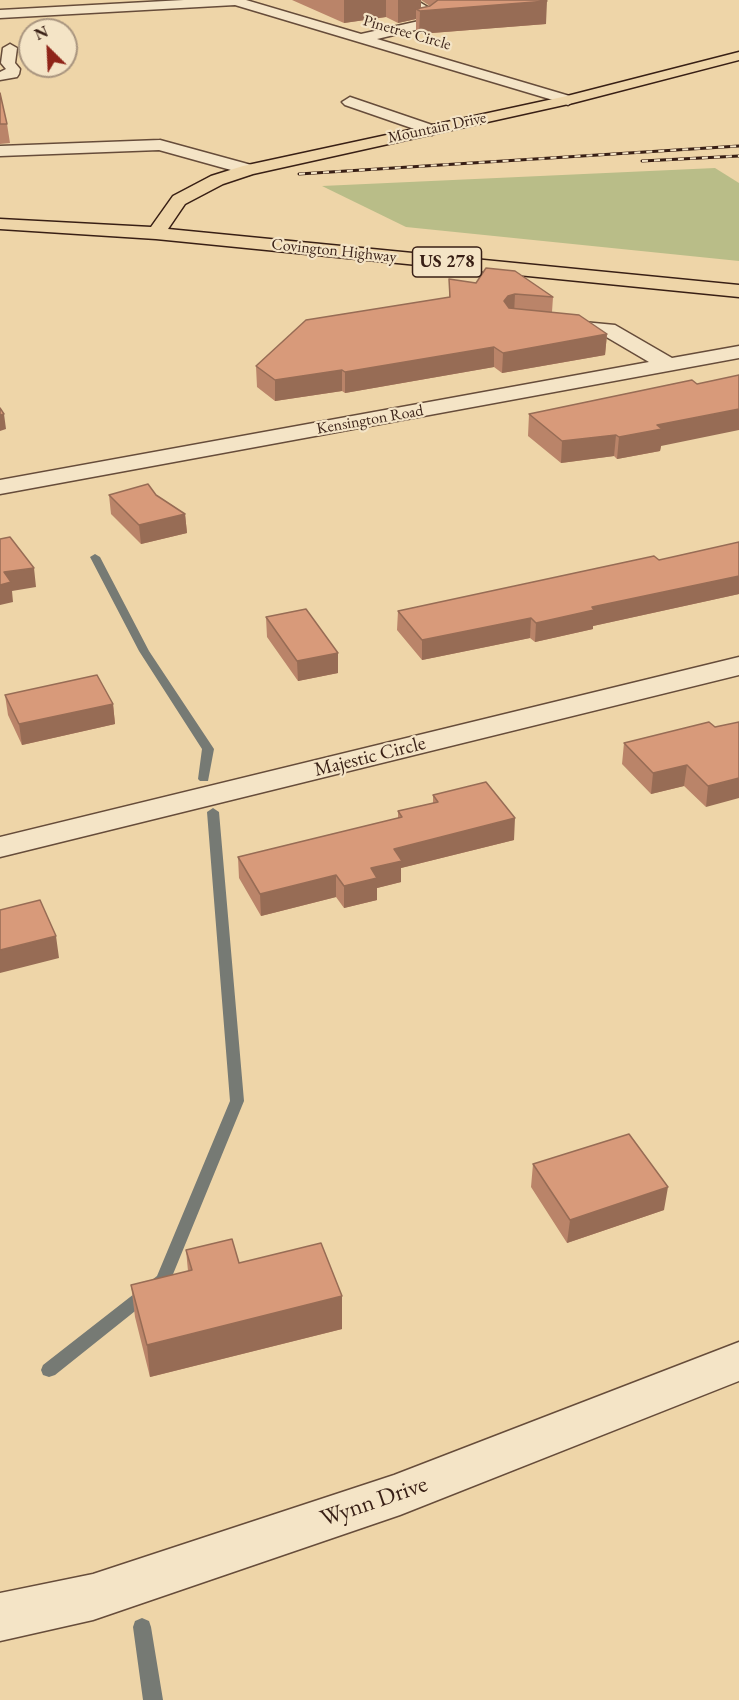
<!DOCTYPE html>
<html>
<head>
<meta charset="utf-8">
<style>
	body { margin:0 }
	#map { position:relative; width:739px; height:1700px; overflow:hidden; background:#eed5a8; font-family:"EB Garamond",serif }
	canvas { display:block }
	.north { position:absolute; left:18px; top:18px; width:60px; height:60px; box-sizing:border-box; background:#f4e4c6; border:2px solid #a9957f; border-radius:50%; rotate:336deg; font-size:16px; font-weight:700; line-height:24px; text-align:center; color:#381f15 }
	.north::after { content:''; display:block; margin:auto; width:21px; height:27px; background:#8f2418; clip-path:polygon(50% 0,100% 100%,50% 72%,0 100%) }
</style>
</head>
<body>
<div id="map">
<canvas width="739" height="1700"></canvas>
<div class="north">N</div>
</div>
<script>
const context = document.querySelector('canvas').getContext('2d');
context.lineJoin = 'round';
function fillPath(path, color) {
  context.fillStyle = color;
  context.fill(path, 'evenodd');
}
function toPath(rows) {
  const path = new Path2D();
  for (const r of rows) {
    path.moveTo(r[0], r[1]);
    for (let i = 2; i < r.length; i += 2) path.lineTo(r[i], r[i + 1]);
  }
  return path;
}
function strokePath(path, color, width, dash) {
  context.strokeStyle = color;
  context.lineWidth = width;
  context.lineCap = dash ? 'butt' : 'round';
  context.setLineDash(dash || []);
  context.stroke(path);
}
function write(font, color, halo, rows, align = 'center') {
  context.font = font + ' "EB Garamond",serif';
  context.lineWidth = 4.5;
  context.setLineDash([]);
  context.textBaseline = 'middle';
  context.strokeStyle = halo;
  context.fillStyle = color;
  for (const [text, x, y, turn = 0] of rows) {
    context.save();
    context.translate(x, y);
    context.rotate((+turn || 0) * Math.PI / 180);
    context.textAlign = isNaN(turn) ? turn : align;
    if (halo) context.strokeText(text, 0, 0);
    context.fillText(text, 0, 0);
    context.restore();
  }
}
const green = toPath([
	[715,168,739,183,739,261,406,227,322,186]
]);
const stream = toPath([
	[95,554,100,557,149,651,214,749,208,781,200,781,198,779,202,749,139,651,90,557,95,554],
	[213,808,219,812,244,1101,169,1284,55,1375,49,1377,43,1375,41,1370,43,1365,157,1276,230,1101,207,812,213,808],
	[142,1618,149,1621,151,1627,163,1700,143,1700,133,1627,135,1621,142,1618]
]);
const minor = toPath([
	[184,0,246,0,361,34,419,21,424,16,399,0,416,0,436,12,438,19,436,22,428,27,377,39,573,97,576,100,568,105,563,103,235,5,0,18,0,10,184,0],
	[10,44,17,48,15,63,20,69,19,74,17,77,0,80,0,72,6,69,1,63,3,48,10,44],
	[350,97,438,127,440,130,432,135,426,133,345,105,342,102,350,97],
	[160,140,255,166,257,170,249,175,159,150,0,156,0,146,160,140],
	[552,319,615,325,672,358,739,346,739,358,0,494,0,480,649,362,603,335,545,329,542,325,545,321,552,319],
	[739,657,739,675,0,857,0,837,739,657],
	[739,1342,739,1381,400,1515,93,1620,0,1641,0,1593,93,1574,394,1475,739,1342]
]);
const major = toPath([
	[739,52,739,60,573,103,253,174,223,184,185,204,168,229,739,285,739,297,156,239,0,229,0,219,151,227,173,196,211,176,243,166,567,96,739,52]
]);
const rail = toPath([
	[642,161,739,156],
	[299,174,739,146]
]);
const wall = toPath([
	[292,0,545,0,546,24,419,34,416,32,416,19,398,23,386,17,344,23],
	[421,0,430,6,421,8],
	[0,93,7,124,10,143,0,144],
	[449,279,553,297,552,312,607,334,605,355,502,373,494,367,345,393,342,391,275,401,257,387,256,366,449,297],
	[692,380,661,446,660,451,617,459,614,456,561,463,528,436,529,414],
	[109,495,156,495,185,514,187,533,141,544,111,514],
	[739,542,739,594,593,626,593,629,535,642,530,638,422,660,397,630,398,611,659,560],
	[266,617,338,673,298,681,267,637],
	[5,695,113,704,115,724,22,745,8,715],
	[739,722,706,807,684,786,651,794,622,764,624,743,715,727],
	[433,795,514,840,401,868,401,882,377,888,377,900,344,908,336,897,261,916,239,878,238,857,398,818,398,811,433,803],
	[533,1164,664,1210,567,1243,531,1187],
	[186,1250,239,1263,342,1329,150,1377,135,1317,131,1285,188,1271]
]);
const shadedWall = toPath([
	[344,0,386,0,386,17,344,23],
	[398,0,421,0,421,10,547,1,546,24,419,34,420,11,416,9,416,19,398,23],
	[515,294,514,314,507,316,504,301,508,296],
	[607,334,605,355,502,373,503,353],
	[494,347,494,367,345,393,345,372],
	[342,370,342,391,275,401,275,380],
	[739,409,739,430,661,446,660,451,617,459,619,437,657,425],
	[4,414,6,429,0,431,0,415],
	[616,435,614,456,561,463,562,441],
	[185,514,187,533,141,544,139,525],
	[34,568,36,587,12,591,13,602,0,605,0,585,4,572],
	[739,576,739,594,593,626,593,629,535,642,536,623,592,607],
	[531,618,530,638,422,660,422,640],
	[338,653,338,673,298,681,297,661],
	[113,704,115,724,22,745,19,724],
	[687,765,684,786,651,794,653,773],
	[739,778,739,798,706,807,708,786],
	[515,818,514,840,401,868,401,882,377,888,377,900,344,908,344,886,371,868,394,849],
	[336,875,336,897,261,916,260,894],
	[56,936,59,958,0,973,0,950],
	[668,1187,664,1210,567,1243,570,1220],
	[342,1296,342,1329,150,1377,147,1345]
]);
const building = toPath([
	[438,0,545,0,547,1,420,11,416,9,430,6,438,0],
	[0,93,7,124,0,124,0,93],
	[486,268,515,271,553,297,515,294,508,296,504,301,509,308,579,315,607,334,503,353,494,347,345,372,342,370,275,380,256,366,306,320,450,297,449,279,476,283,486,268],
	[739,375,739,409,657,425,662,429,619,437,616,435,562,441,529,414,692,380,697,384,739,375],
	[0,408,4,414,0,415,0,408],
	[148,484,156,495,185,514,139,525,109,495,148,484],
	[10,537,34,568,4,572,11,582,0,585,0,539,10,537],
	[739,542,739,576,592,607,594,610,536,623,531,618,422,640,398,611,654,556,659,560,739,542],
	[306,609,338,653,297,661,266,617,306,609],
	[97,675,113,704,19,724,5,695,97,675],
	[709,722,715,727,739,722,739,778,708,786,687,765,653,773,624,743,709,722],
	[486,782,515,818,394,849,402,861,371,868,377,878,344,886,336,875,260,894,238,857,402,817,398,811,438,802,433,795,486,782],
	[40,900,56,936,0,950,0,910,40,900],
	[629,1134,668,1187,570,1220,533,1164,629,1134],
	[232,1239,239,1263,321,1243,342,1296,147,1345,131,1285,192,1270,186,1250,232,1239]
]);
const farStreetnames = [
	["Pinetree Circle",407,33,16],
	["Mountain Drive",437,128,-12],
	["Covington Highway",334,251,6],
	["Kensington Road",370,420,-10]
];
const shields = [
	[447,262,69]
];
const shieldNames = [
	["US 278",447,262]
];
const streetNames = [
	["Majestic Circle",370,757,-14]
];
const nearStreetnames = [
	["Wynn Drive",374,1502,-19]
];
fillPath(green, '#b9bd88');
fillPath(stream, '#767a74');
strokePath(minor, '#664c3a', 3);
strokePath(major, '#381f15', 3);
fillPath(minor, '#f4e4c6');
fillPath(major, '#eed5a8');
strokePath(rail, '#381f15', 3);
strokePath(rail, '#f4e4c6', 2, [6]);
fillPath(wall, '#ba8469');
fillPath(shadedWall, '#976c55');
fillPath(building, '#d89a7a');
strokePath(building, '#976c55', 1.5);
write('16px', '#381f15', '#f4e4c6', farStreetnames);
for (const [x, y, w] of shields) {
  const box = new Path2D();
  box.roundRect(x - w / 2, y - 15, w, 30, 4.5);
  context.fillStyle = '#f4e4c6';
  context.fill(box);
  strokePath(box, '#381f15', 1.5);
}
write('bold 18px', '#381f15', null, shieldNames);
write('20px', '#381f15', '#f4e4c6', streetNames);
write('24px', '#381f15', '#f4e4c6', nearStreetnames);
</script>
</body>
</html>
